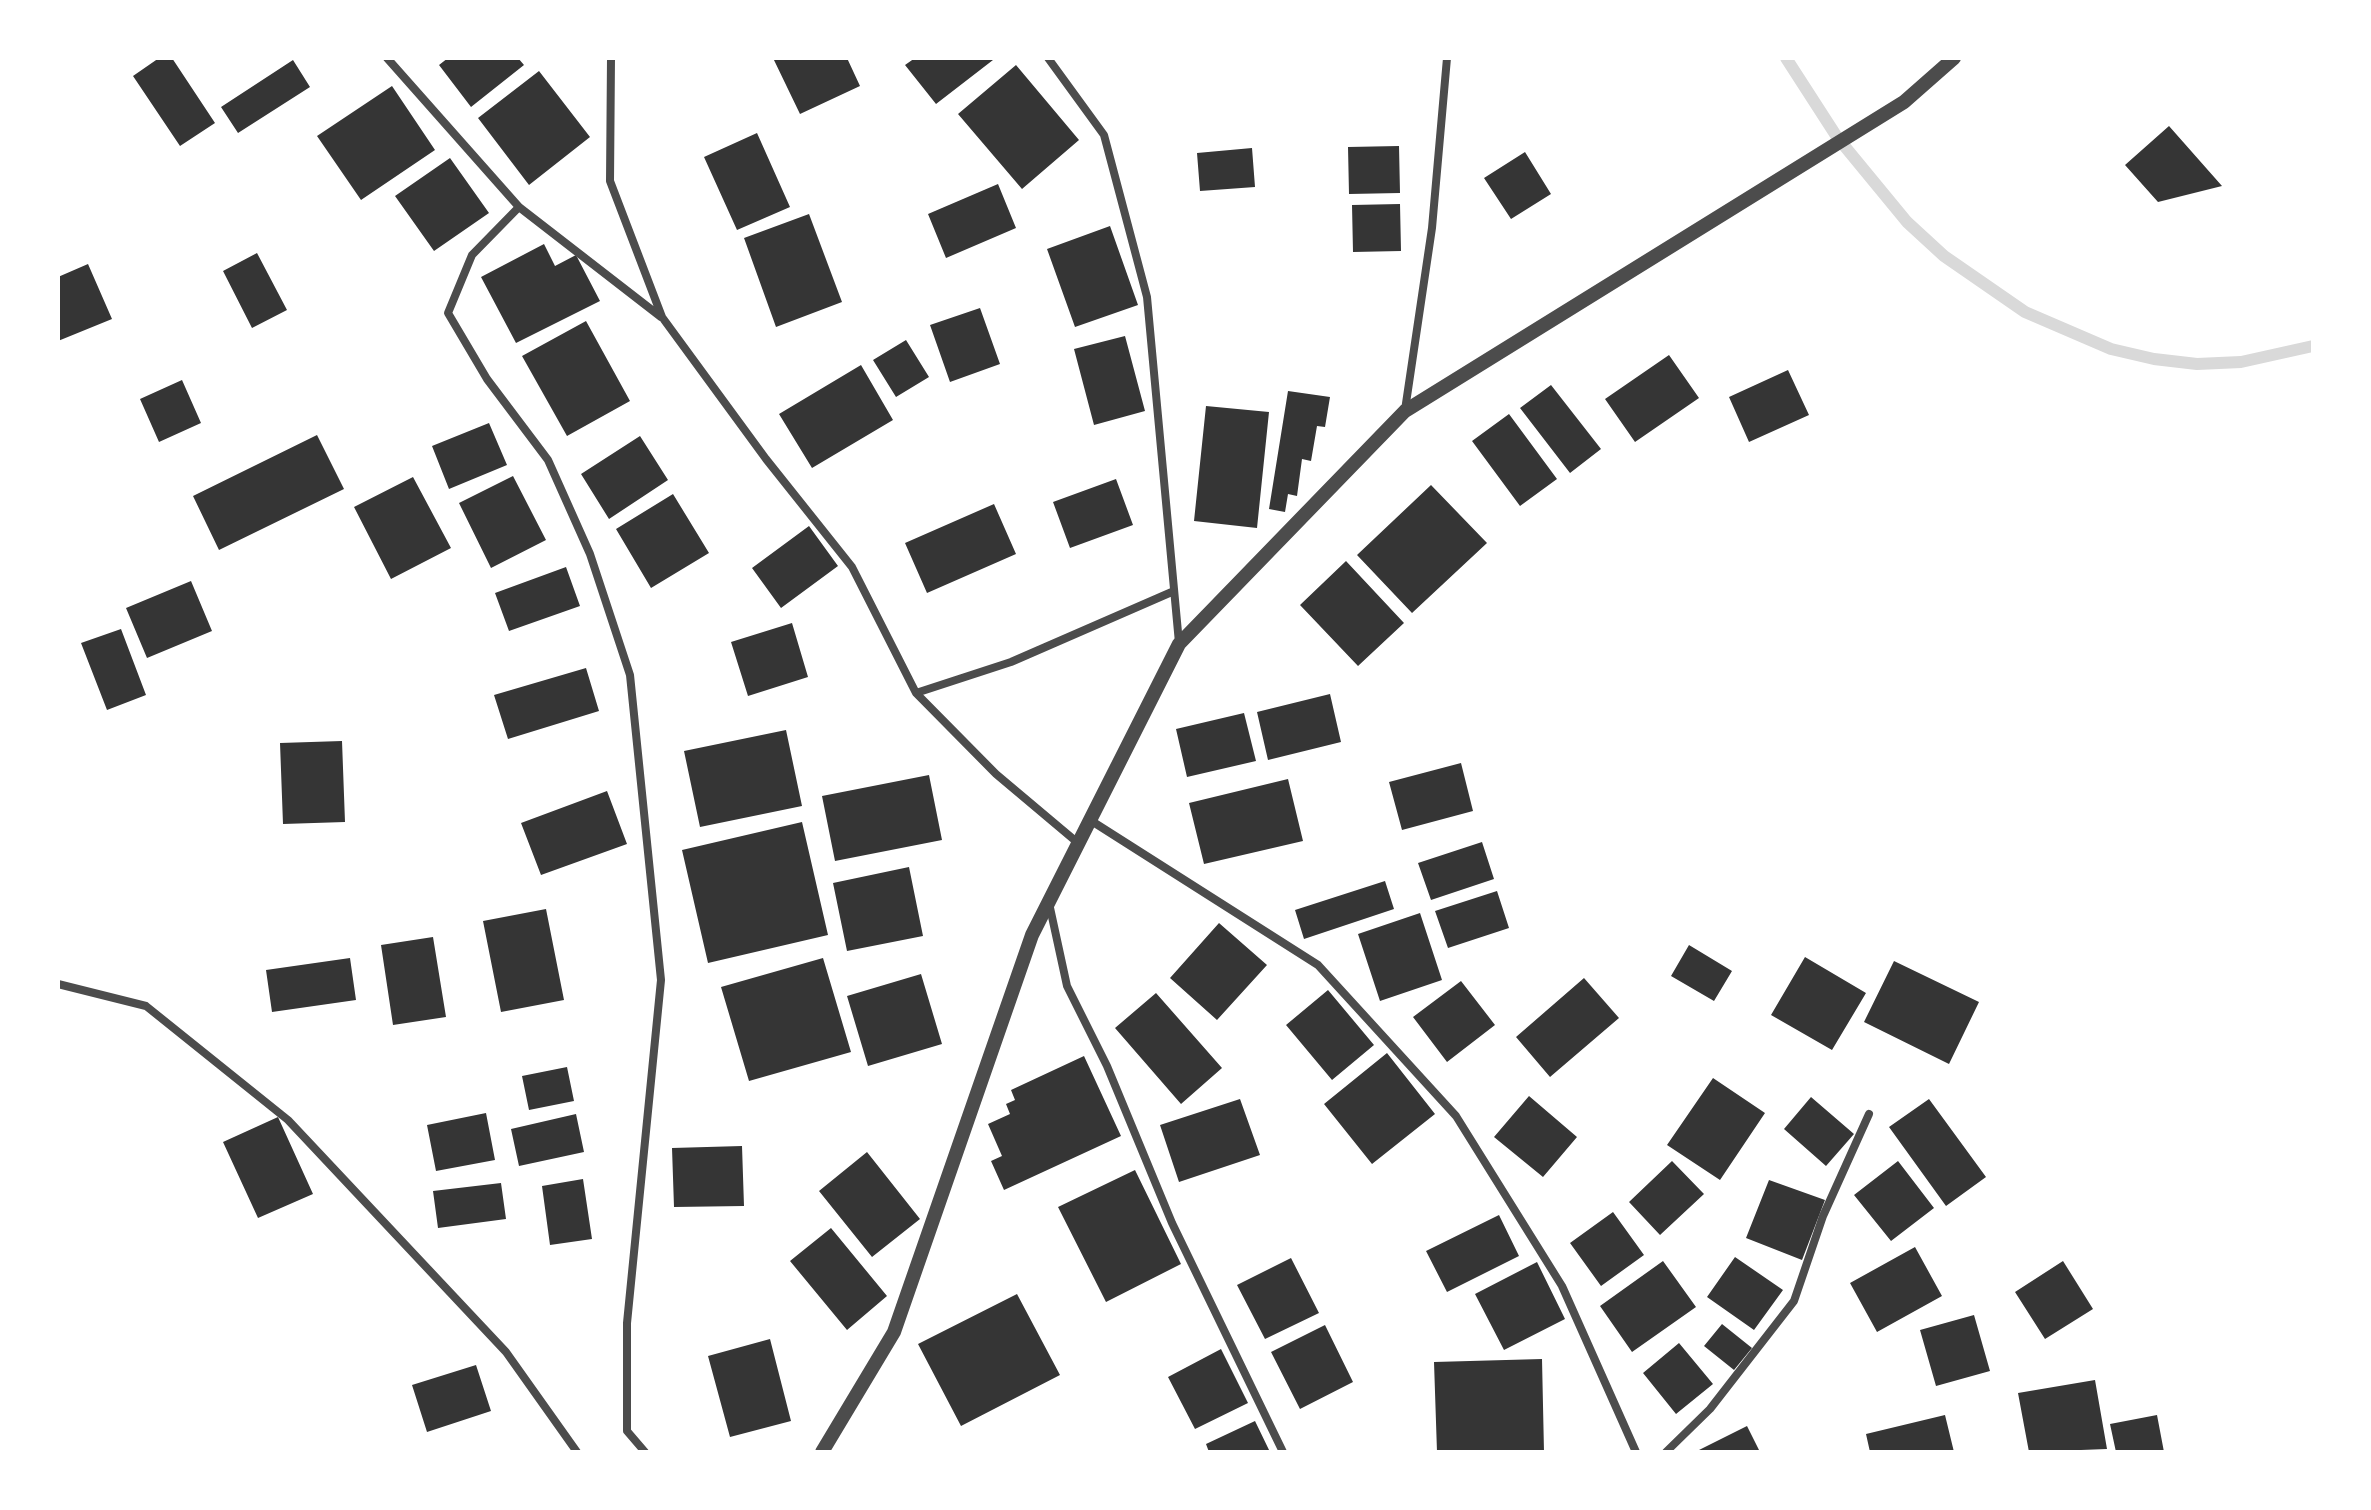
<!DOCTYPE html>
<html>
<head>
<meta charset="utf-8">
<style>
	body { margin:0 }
	#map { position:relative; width:2371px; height:1510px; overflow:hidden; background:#fff; font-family:Raleway,sans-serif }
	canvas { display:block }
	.frame { position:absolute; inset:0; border:60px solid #fff; pointer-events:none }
</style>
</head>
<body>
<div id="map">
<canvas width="2371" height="1510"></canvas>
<div class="frame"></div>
</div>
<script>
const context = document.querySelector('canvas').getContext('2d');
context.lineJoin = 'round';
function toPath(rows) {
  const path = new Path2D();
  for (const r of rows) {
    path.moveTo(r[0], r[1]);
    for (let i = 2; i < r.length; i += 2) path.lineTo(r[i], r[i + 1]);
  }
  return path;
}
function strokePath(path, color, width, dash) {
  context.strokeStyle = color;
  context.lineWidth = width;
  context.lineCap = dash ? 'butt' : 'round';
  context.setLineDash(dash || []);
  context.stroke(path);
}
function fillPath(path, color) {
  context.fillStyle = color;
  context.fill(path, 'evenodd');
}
const stream = toPath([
	[1786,58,1837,137,1907,222,1944,256,2025,312,2111,349,2154,359,2197,364,2241,362,2313,346]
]);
const building = toPath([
	[159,58,172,58,215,123,180,146,133,76],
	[448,58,518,58,524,65,471,107,439,65],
	[773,58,847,58,860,86,800,114],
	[915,58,991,58,993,60,936,104,905,65],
	[293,60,310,87,238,133,221,107],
	[1016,65,1079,140,1022,189,958,114],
	[539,71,590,137,529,185,478,118],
	[392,86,435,150,361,200,317,136],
	[2169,126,2222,186,2158,202,2125,165],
	[757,133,790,207,737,230,704,157],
	[1399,146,1400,193,1349,194,1348,147],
	[1252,148,1255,187,1200,191,1197,153],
	[1525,152,1551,194,1511,219,1484,178],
	[450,158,489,213,434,251,395,196],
	[998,184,1016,228,946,258,928,214],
	[1400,204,1401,251,1353,252,1352,205],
	[809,214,842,302,776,327,744,238],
	[1110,226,1138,305,1075,327,1047,249],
	[544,244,555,266,576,255,600,301,516,343,481,277],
	[257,253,287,310,252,328,223,271],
	[88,264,112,319,58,341,58,277],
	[980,308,1000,364,950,382,930,325],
	[586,321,630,401,567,436,522,356],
	[1125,336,1145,411,1094,425,1074,349],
	[906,340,929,377,896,397,873,360],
	[1669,355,1699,398,1635,442,1605,399],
	[861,365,893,420,812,468,779,414],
	[1788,370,1809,415,1749,442,1729,397],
	[182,380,201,423,159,442,140,399],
	[1551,385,1601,449,1570,473,1520,408],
	[1288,391,1330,397,1325,427,1317,426,1311,461,1302,459,1297,496,1288,494,1285,512,1269,509],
	[1206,406,1269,412,1257,528,1194,521],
	[1509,414,1557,479,1520,506,1472,441],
	[489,423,507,465,449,489,432,446],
	[317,435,344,489,219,550,193,496],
	[640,436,668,480,609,519,581,474],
	[513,476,546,540,491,568,459,503],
	[413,477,451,548,391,579,354,507],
	[1116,479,1133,525,1070,548,1053,502],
	[1431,485,1487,543,1412,613,1357,555],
	[673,494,709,553,651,588,616,529],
	[994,504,1016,554,927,593,905,543],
	[809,526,838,566,781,608,752,568],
	[1346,561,1404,623,1358,666,1300,605],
	[566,567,580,606,509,631,495,593],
	[191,581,212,631,147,658,126,608],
	[792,623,808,677,748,696,731,642],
	[121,629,146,695,107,710,81,643],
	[586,668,599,711,508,739,494,695],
	[1330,694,1341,742,1268,760,1257,712],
	[1244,713,1256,761,1187,777,1176,729],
	[786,730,802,806,700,827,684,751],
	[342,741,345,822,283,824,280,743],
	[1461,763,1473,811,1402,830,1389,782],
	[929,775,942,840,835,861,822,796],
	[1288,779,1303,841,1204,864,1189,803],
	[607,791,627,844,541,875,521,823],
	[802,822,828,935,708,963,682,850],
	[1482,842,1494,879,1431,900,1418,863],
	[909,867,923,936,847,951,833,883],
	[1385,881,1394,909,1304,939,1295,910],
	[1497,891,1509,928,1448,948,1435,911],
	[546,909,564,1000,501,1012,483,921],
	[1420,913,1442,980,1380,1001,1358,934],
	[1219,923,1267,965,1217,1020,1170,978],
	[433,937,446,1017,393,1025,381,945],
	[1689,945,1732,971,1714,1001,1671,976],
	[1805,957,1866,993,1832,1050,1771,1015],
	[350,958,356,1000,272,1012,266,970],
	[823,958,851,1052,749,1081,721,987],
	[1894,961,1979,1002,1949,1064,1864,1022],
	[921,974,942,1044,868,1066,847,996],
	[1584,978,1619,1018,1550,1077,1516,1037],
	[1461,981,1495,1025,1447,1062,1413,1017],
	[1328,990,1374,1045,1332,1080,1286,1025],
	[1156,993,1222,1068,1181,1104,1115,1028],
	[1387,1053,1435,1114,1372,1164,1324,1104],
	[1084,1056,1121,1136,1004,1190,991,1161,1002,1156,988,1124,1010,1114,1006,1104,1015,1100,1011,1090],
	[567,1067,574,1101,529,1110,522,1076],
	[1713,1078,1765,1113,1720,1180,1667,1145],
	[1529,1096,1577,1137,1543,1177,1494,1137],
	[1811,1097,1854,1134,1826,1166,1784,1129],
	[1240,1099,1260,1155,1179,1182,1160,1125],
	[1929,1099,1986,1177,1946,1206,1889,1127],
	[486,1113,495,1160,436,1171,427,1125],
	[576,1114,584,1152,519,1166,511,1129],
	[278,1117,313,1194,258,1218,223,1142],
	[742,1146,744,1206,674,1207,672,1148],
	[867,1152,920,1219,872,1257,819,1191],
	[1672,1161,1704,1194,1660,1235,1629,1202],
	[1898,1161,1934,1208,1891,1241,1854,1195],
	[1135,1170,1181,1264,1106,1302,1058,1207],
	[583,1179,592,1239,550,1245,542,1186],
	[1769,1180,1825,1200,1802,1260,1746,1238],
	[501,1183,506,1219,438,1228,433,1191],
	[1613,1212,1644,1255,1601,1286,1570,1243],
	[1499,1215,1519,1256,1447,1292,1426,1251],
	[831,1228,887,1296,847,1330,790,1261],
	[1915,1247,1942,1296,1877,1332,1850,1283],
	[1735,1257,1783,1290,1754,1330,1707,1297],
	[1291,1258,1319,1313,1265,1339,1237,1285],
	[1663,1261,1696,1307,1632,1352,1600,1306],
	[2063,1261,2093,1309,2045,1339,2015,1292],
	[1537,1262,1565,1319,1504,1350,1475,1294],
	[1017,1294,1060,1375,961,1426,918,1344],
	[1974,1315,1990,1371,1936,1386,1920,1330],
	[1722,1324,1752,1348,1734,1370,1704,1346],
	[1325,1325,1353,1382,1300,1409,1271,1352],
	[770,1339,791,1421,730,1437,708,1356],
	[1679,1343,1713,1384,1676,1414,1643,1373],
	[1221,1349,1248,1403,1195,1429,1168,1377],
	[1542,1359,1544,1452,1437,1452,1434,1362],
	[476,1365,491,1411,427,1432,412,1385],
	[2095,1380,2107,1449,2029,1452,2018,1393],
	[1945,1415,1954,1452,1870,1452,1866,1434],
	[2157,1415,2164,1452,2116,1452,2110,1424],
	[1255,1421,1270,1452,1209,1452,1206,1444],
	[1747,1426,1760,1452,1695,1452]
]);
const minor = toPath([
	[387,58,519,207,661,317],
	[611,58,610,181,662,317,766,459,852,567,916,693,996,774,1078,843],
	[1048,58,1104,135,1147,297,1179,643],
	[519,207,472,255,448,313,487,379,548,460,590,554,630,675,661,980,627,1323,627,1431,645,1452],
	[1405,410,1432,228,1447,58],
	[916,693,1011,662,1174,591],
	[1090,820,1318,965,1456,1116,1562,1286,1636,1452],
	[1049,903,1067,986,1107,1066,1172,1223,1283,1452],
	[58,984,146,1006,288,1120,506,1352,577,1452],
	[1666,1452,1710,1409,1794,1301,1823,1216,1869,1114]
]);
const tertiary = toPath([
	[822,1452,894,1332,1032,935,1179,644,1405,411,1904,102,1954,58]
]);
strokePath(stream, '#d9d9d9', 12);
fillPath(building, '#353535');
strokePath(minor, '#4c4c4c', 8);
strokePath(tertiary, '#4c4c4c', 14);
</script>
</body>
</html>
